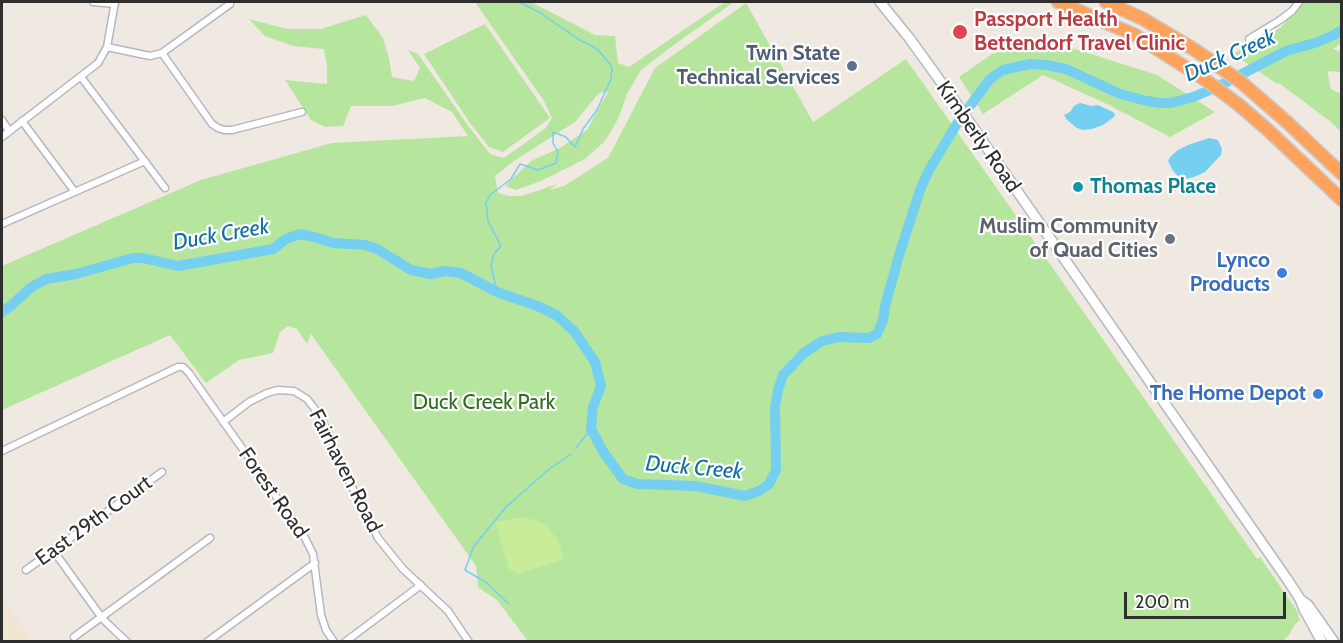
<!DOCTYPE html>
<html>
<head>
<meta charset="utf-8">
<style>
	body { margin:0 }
	#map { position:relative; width:1343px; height:643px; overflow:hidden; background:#efe9e1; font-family:Cabin,sans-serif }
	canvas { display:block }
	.frame { position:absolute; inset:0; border:3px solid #2e2e2e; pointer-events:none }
	.scale { position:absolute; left:1124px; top:592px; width:162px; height:27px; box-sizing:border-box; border:3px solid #2e2e2e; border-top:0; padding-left:8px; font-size:18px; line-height:21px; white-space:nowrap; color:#2e2e2e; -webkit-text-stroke:4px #fff; paint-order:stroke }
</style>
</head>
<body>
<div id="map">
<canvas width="1343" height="643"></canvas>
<div class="frame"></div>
<div class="scale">200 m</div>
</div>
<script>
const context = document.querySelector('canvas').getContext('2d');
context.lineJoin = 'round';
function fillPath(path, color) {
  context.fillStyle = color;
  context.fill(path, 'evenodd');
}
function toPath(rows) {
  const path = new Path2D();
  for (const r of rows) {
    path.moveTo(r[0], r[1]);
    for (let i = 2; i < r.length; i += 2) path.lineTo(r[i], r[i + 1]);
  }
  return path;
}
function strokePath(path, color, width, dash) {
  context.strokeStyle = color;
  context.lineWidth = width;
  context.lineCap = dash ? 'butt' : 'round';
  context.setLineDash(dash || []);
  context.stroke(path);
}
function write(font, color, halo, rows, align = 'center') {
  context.font = font + ' Cabin,sans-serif';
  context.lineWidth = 4.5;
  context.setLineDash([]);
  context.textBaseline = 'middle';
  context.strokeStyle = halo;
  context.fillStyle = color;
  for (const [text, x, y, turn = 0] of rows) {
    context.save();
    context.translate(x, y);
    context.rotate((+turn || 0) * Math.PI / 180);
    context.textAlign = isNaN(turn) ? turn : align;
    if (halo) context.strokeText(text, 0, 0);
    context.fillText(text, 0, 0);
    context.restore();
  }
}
const education = toPath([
	[2,598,33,641,2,641]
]);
const green = toPath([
	[475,2,531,2,595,35,615,36,618,63,629,67,725,2,734,2,671,47,641,70,627,94,618,119,605,141,585,159,541,181,516,190,505,186,531,161,560,148,587,130,608,92,599,93,575,122,514,161,495,176,498,193,509,196,522,196,557,184,549,190,564,186,608,158,655,68,746,3,813,122,906,59,1257,559,1260,557,1299,614,1298,617,1300,620,1295,624,1289,635,1282,642,528,641,497,600,478,587,476,566,311,334,307,344,297,329,288,326,280,332,273,353,239,360,206,383,170,335,2,410,2,266,201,180,332,143,468,136,452,112,425,98,392,106,351,106,343,126,325,127,311,120,285,80,327,84,327,67,324,49,293,46,265,36,249,19,287,29,321,29,366,15,383,38,389,58,392,77,414,81,420,68,408,50,418,54,469,127,490,154,504,158,546,128,552,118,544,101],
	[1304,2,1341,2,1341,43,1333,49,1341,52,1341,72,1327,71,1331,89,1341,94,1341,132,1331,122,1279,83,1277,84,1233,54,1280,28],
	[485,24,550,118,503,152,489,147,470,123,424,54],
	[1031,44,1066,51,1069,47,1157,75,1215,112,1170,137,1109,105,1043,75,983,114,959,77,992,54]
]);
const pitch = toPath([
	[524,517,541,522,548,527,558,540,564,559,518,574,509,569,495,522]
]);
const water = toPath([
	[1080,103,1092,106,1098,105,1113,112,1115,115,1114,117,1103,125,1092,129,1083,130,1077,128,1067,120,1064,115,1070,112,1074,106],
	[1209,138,1218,140,1222,149,1221,155,1205,172,1194,177,1185,179,1179,177,1173,171,1168,161,1171,156,1178,150,1188,145]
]);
const stream = toPath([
	[497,292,491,265,494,254,501,246,488,221,486,203,490,195,511,179,520,164,538,170,556,163,558,152,553,143,553,132,566,137,575,147,583,129,597,110,611,79,612,68,610,64,598,50,590,45,581,41,539,12,519,2],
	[576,448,591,429],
	[509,604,487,583,465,570,474,546,506,507,548,470,571,454]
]);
const river = toPath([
	[2,312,12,305,30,288,46,279,76,274,133,258,143,258,178,266,273,249,286,239,300,234,314,237,333,243,365,245,377,249,411,270,431,274,445,271,461,273,497,292,540,307,556,315,574,331,595,362,601,386,593,407,591,429,604,453,623,479,637,484,696,486,745,496,759,491,769,484,776,470,775,407,778,390,783,375,804,353,822,341,839,337,869,338,877,334,883,320,885,306,900,252,920,190,929,170,958,122,990,79,1003,70,1030,64,1046,65,1066,69,1120,94,1147,101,1160,103,1171,103,1193,97,1217,87,1286,51,1315,43,1334,35,1342,30]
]);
const street = toPath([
	[93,2,115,4],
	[1249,39,1280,20,1292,11,1299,2],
	[107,47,150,56,162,53,230,4],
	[162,53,212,124,218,128,224,130,232,130,302,112],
	[81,77,165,188],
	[2,120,9,131],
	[22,121,75,192],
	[2,137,98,63,107,47,115,2],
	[2,224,145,161],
	[223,422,249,402,267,393,278,390,294,391,307,399,318,413,328,432,344,471,378,538,403,569,448,611,469,642],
	[2,451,178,367,183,367,189,373,304,536,313,554,321,615,326,630,334,642],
	[53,550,102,618,109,625,127,642],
	[26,570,162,472],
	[74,637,210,538],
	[207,642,315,563],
	[345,642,421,585]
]);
const secondary = toPath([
	[880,2,910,39,951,96,1287,579,1300,599,1308,605,1334,642],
	[1300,599,1304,609,1322,642]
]);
const highway = toPath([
	[1058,2,1135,35,1207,81,1239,105,1269,131,1342,200],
	[1106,2,1143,19,1195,50,1241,82,1288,123,1342,174]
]);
const markers = [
	[960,32,8,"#e0444e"],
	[852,66,6,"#5c6f8a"],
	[1078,187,6,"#0f9aa8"],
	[1170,239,6,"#6b7280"],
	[1282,273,6,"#3f7fe0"],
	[1318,394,6,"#3f7fe0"]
];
const healthNames = [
	["Passport Health",974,20],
	["Bettendorf Travel Clinic",974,44]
];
const serviceNames = [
	["Twin State",840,54],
	["Technical Services",840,78]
];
const streetNames = [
	["Kimberly Road",978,137,55],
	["Fairhaven Road",345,471,63],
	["Forest Road",273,493,55],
	["East 29th Court",94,521,-36]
];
const cultureNames = [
	["Thomas Place",1090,187]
];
const worshipNames = [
	["Muslim Community",1158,227],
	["of Quad Cities",1158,251]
];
const shopNames = [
	["Lynco",1270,261],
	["Products",1270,285],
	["The Home Depot",1306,394]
];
const parkNames = [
	["Duck Creek Park",484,403]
];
const waterNames = [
	["Duck Creek",1230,56,-24],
	["Duck Creek",221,235,-10],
	["Duck Creek",694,468,5]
];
fillPath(education, '#f0e6d1');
fillPath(green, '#b6e59e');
fillPath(pitch, '#c9ec9a');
fillPath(water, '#75cff0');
strokePath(stream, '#75cff0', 1.5);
strokePath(river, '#75cff0', 10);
strokePath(street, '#b4b7c1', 9);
strokePath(secondary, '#b4b7c1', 12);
strokePath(highway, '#c9c9c9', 15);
strokePath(street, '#fff', 6);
strokePath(secondary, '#fff', 9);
strokePath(highway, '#ffa35c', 12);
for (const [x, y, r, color] of markers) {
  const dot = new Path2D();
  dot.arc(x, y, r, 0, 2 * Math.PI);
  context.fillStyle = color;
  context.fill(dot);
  strokePath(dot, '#fff', 2);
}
write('bold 21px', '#be3a42', '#fff', healthNames, 'left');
write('bold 21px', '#4e5e75', '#fff', serviceNames, 'right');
write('21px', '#2e2e2e', '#fff', streetNames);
write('bold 21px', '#0d838f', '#fff', cultureNames, 'left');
write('bold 21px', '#5b616d', '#fff', worshipNames, 'right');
write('bold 21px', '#366cbe', '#fff', shopNames, 'right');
write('21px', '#2c6e1b', '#fff', parkNames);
write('italic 22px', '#0d6fa3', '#fff', waterNames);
</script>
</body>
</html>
